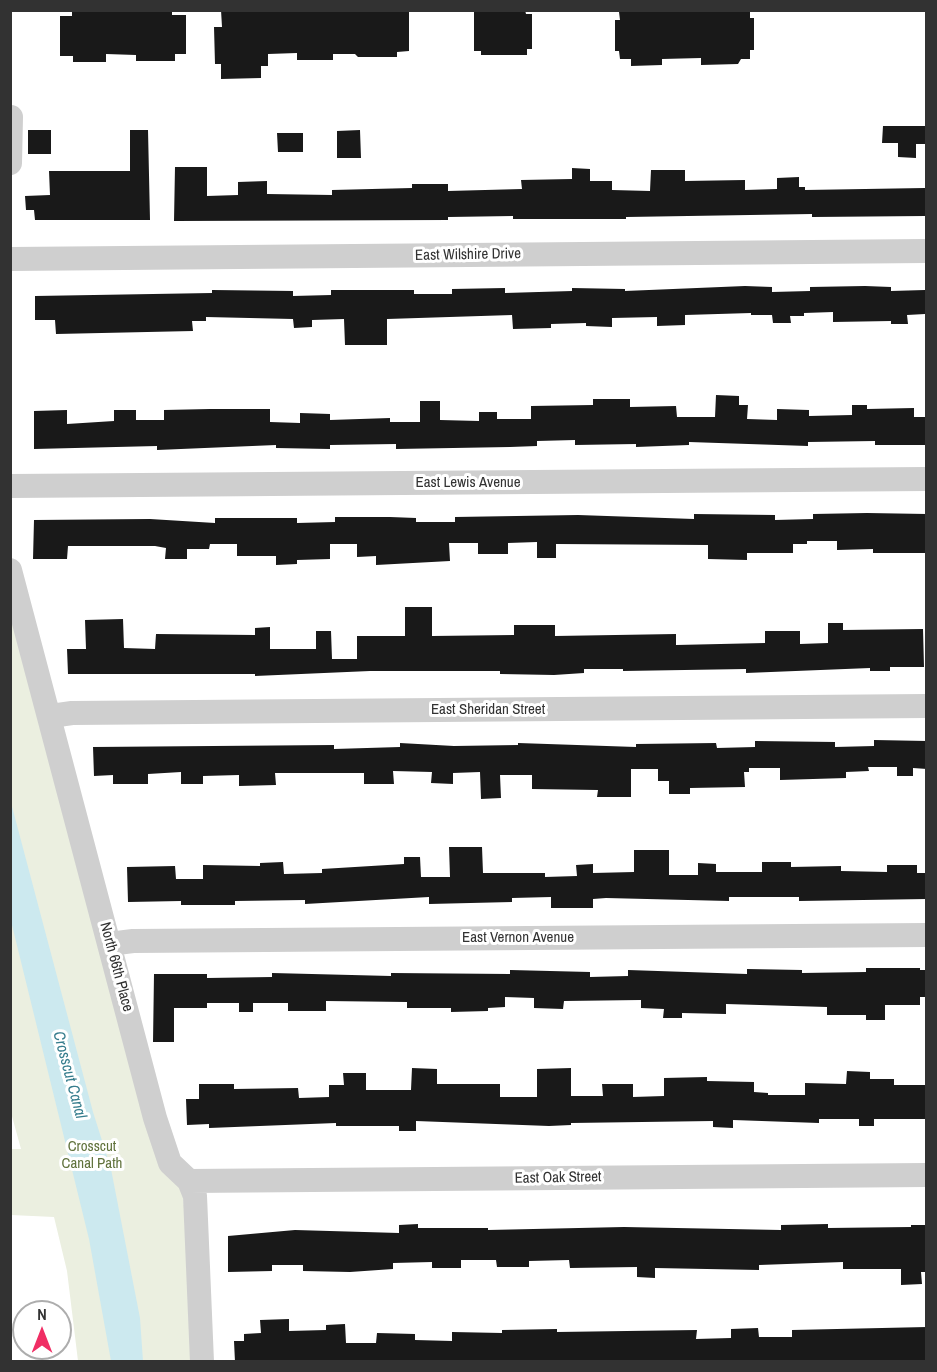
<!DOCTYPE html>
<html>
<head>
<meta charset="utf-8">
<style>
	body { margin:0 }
	#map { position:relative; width:937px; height:1372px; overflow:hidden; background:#fff; font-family:"Archivo Narrow",sans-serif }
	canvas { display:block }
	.frame { position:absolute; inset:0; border:12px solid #323232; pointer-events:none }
	.north { position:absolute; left:12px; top:1300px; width:60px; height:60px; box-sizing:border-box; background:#fff; border:2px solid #adadad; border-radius:50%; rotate:0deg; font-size:16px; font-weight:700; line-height:24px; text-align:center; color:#323232 }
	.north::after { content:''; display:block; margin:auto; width:21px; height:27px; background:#f02e64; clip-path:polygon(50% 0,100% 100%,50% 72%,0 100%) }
</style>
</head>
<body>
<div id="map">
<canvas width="937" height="1372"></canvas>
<div class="frame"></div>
<div class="north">N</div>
</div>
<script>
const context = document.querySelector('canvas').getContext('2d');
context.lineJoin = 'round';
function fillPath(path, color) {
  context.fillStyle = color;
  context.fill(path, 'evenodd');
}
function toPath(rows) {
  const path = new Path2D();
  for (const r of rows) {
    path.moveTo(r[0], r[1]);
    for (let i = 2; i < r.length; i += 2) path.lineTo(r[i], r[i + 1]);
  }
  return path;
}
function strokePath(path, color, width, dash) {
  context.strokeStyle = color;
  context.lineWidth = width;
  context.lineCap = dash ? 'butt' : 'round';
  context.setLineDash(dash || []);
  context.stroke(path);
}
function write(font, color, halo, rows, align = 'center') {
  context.font = font + ' "Archivo Narrow",sans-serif';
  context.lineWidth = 6;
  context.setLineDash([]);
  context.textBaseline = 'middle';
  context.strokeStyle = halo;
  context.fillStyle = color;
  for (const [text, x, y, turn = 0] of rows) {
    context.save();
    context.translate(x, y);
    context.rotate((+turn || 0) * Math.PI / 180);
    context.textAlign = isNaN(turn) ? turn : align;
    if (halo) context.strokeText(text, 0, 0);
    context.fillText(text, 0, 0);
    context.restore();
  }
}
const green = toPath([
	[10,570,180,1171,202,1361,78,1361,67,1271,54,1217,11,1215,11,1149,21,1149,10,1109]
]);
const water = toPath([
	[10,799,93,1112,111,1169,140,1318,143,1361,111,1361,89,1239,11,921]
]);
const building = toPath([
	[72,10,172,10,172,15,186,15,186,54,175,54,175,61,136,61,136,55,106,54,106,62,73,62,73,56,60,56,60,16,72,16],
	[221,10,409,11,409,51,397,52,397,57,358,57,355,54,333,54,333,60,297,60,297,53,268,54,268,66,261,66,261,78,221,79,221,64,215,64,214,27,222,27],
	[482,10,525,10,526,14,532,14,532,49,527,49,527,55,481,55,481,51,474,51,474,12],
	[637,10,750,11,750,18,754,18,754,50,750,50,750,59,741,59,738,64,701,65,701,58,662,59,662,65,631,66,631,59,620,59,619,51,615,51,615,20,620,20,619,12],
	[883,126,926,126,925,144,916,144,916,158,898,157,898,143,882,143],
	[28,130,51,130,51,154,28,154],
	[130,130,148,130,150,220,35,220,34,210,26,210,25,196,50,195,49,171,130,171],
	[360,130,361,158,337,158,337,131],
	[277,133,303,133,303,152,278,152],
	[175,167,207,167,207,196,238,195,238,182,267,181,267,194,332,195,332,190,412,188,412,184,448,184,448,191,522,189,521,180,572,179,572,168,590,169,590,181,612,181,612,190,650,191,651,170,685,170,685,181,745,180,745,190,777,189,777,178,799,177,799,187,805,187,805,190,925,188,925,216,812,217,812,214,626,217,626,219,513,219,513,216,448,217,448,220,174,221],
	[745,286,772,287,772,292,810,291,810,287,865,286,891,287,891,291,925,290,925,314,907,315,908,324,891,324,891,321,833,322,833,312,804,313,804,316,790,316,791,323,773,323,772,315,751,315,751,313,685,315,685,325,657,326,657,317,612,318,612,327,586,326,586,323,551,324,551,328,513,329,512,315,387,319,387,345,345,345,344,319,312,320,312,327,294,328,293,319,206,317,206,321,192,321,193,331,56,334,55,320,35,320,35,296,212,293,212,290,293,291,293,296,331,295,331,290,414,290,414,294,452,294,452,289,505,288,505,293,572,291,572,288,625,289,625,291],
	[716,395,739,396,739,405,748,405,747,419,777,420,777,409,809,410,809,416,852,415,852,405,867,405,867,409,914,408,914,417,927,417,927,445,875,445,875,441,808,442,808,446,689,442,689,445,636,447,636,444,575,445,575,440,537,441,537,446,510,447,396,449,396,444,330,445,330,449,276,448,276,445,157,450,157,446,34,449,34,411,67,410,67,424,114,421,114,410,136,410,136,420,164,420,164,410,210,409,270,409,270,422,300,423,300,413,330,414,330,420,390,418,390,422,420,422,420,401,440,401,440,420,479,421,479,412,497,412,497,419,531,419,531,406,593,405,593,399,630,399,630,407,676,406,677,417,715,417],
	[867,513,927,514,927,553,873,553,873,549,837,550,837,541,807,541,807,544,793,544,793,553,747,553,747,560,708,559,708,545,556,544,556,558,537,558,537,542,508,543,508,554,478,554,478,543,449,543,450,561,376,565,376,556,357,557,357,544,330,544,330,559,297,560,297,564,276,565,276,556,237,556,237,544,210,544,209,549,187,549,187,559,165,559,166,548,155,546,68,546,67,559,33,559,34,520,150,519,215,523,215,518,297,518,297,523,335,522,335,517,390,517,416,518,416,522,455,522,455,517,578,515,694,519,694,514,775,515,775,520,813,519,813,514],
	[405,607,432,607,432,636,514,635,514,625,555,625,555,636,676,634,676,645,765,643,765,631,800,631,800,644,828,643,828,623,843,623,843,630,923,629,924,667,890,667,890,671,870,671,870,668,746,673,746,669,623,671,623,669,584,669,584,673,554,675,500,674,500,671,370,671,255,676,255,674,68,674,67,649,86,649,85,620,123,619,124,648,155,649,156,634,255,635,255,628,270,627,270,649,316,649,316,631,331,631,332,659,357,659,357,636,405,636],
	[874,740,927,741,927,769,913,768,913,776,897,776,897,767,868,767,869,771,846,772,846,778,780,780,780,768,749,768,749,772,744,772,745,787,690,788,690,794,669,794,669,781,658,781,658,769,631,769,631,797,597,797,598,790,532,789,532,775,500,775,501,798,481,799,480,772,453,773,453,784,431,783,432,772,393,771,394,784,364,784,364,773,275,773,276,785,239,786,239,775,203,776,203,784,181,784,181,772,148,774,148,784,113,784,113,775,94,776,93,747,334,745,334,749,400,747,400,743,454,746,518,745,518,743,636,747,636,744,716,743,717,748,755,747,755,741,835,742,835,747,874,746],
	[449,847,482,847,483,873,545,873,545,877,577,876,576,865,593,864,593,873,634,872,634,850,669,850,669,875,698,875,698,863,716,864,716,872,762,872,762,862,791,862,791,867,841,866,841,871,887,872,887,865,917,865,917,873,927,873,927,899,799,901,799,897,729,897,729,901,606,898,593,899,593,908,551,908,551,897,512,898,512,902,429,904,429,897,305,904,305,900,235,901,235,905,181,905,181,901,128,902,127,867,175,866,176,879,203,879,203,865,260,866,260,863,283,862,284,874,322,873,322,869,404,864,404,857,420,857,421,877,450,877],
	[866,968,920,968,920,970,927,970,927,997,920,997,920,1005,885,1005,885,1020,866,1020,866,1015,827,1015,827,1007,726,1004,726,1014,682,1013,682,1018,663,1018,664,1009,641,1008,641,1000,564,1001,563,1009,534,1008,534,998,505,997,505,1007,488,1008,488,1011,451,1012,451,1008,407,1008,407,1002,326,1001,326,1011,288,1011,288,1003,253,1003,253,1012,239,1012,239,1003,207,1003,207,1008,174,1008,174,1042,153,1042,154,974,207,974,207,978,272,977,272,973,391,976,391,973,510,974,510,970,590,972,590,977,628,976,628,970,747,974,747,969,802,970,802,973,866,972],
	[412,1068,437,1069,437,1084,500,1084,500,1097,537,1097,537,1069,571,1068,571,1096,603,1096,602,1084,633,1084,633,1097,664,1096,664,1078,707,1077,707,1081,754,1082,754,1092,768,1093,768,1095,805,1095,805,1083,846,1084,847,1071,870,1072,870,1079,894,1079,894,1085,927,1085,927,1119,874,1119,874,1126,859,1126,859,1119,819,1119,819,1123,733,1120,733,1128,713,1127,713,1121,571,1123,571,1125,549,1126,416,1121,416,1131,399,1131,399,1126,336,1126,336,1123,209,1128,209,1124,187,1125,186,1099,199,1099,199,1084,234,1084,234,1089,298,1088,299,1098,329,1097,329,1085,344,1085,343,1073,366,1073,366,1090,411,1090],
	[418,1224,418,1228,488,1228,488,1230,624,1227,781,1230,781,1225,828,1224,828,1228,911,1227,911,1225,927,1225,927,1272,921,1272,922,1284,901,1285,901,1269,843,1269,843,1262,759,1265,759,1270,655,1268,655,1278,637,1277,637,1267,570,1268,569,1260,529,1261,529,1267,497,1267,496,1260,461,1260,461,1268,432,1268,432,1262,393,1263,393,1269,350,1272,303,1271,303,1265,272,1265,272,1271,228,1272,228,1236,295,1230,399,1233,399,1225],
	[289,1319,289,1331,326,1330,326,1325,345,1324,346,1343,376,1343,377,1333,415,1334,415,1340,452,1341,452,1332,502,1333,502,1330,557,1329,557,1332,697,1330,696,1339,731,1338,731,1329,758,1328,759,1337,792,1337,792,1330,927,1327,927,1362,235,1362,234,1341,244,1341,244,1334,261,1333,260,1320]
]);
const minor = toPath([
	[10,163,11,117],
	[10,259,926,251],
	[10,486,926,479],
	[10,570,155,1118,170,1163,189,1181,195,1196,202,1362],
	[51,716,72,713,926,706],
	[109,944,133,941,926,935],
	[189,1181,926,1175]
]);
const streetNames = [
	["East Wilshire Drive",468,255,-1],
	["East Lewis Avenue",468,483],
	["East Sheridan Street",488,710],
	["East Vernon Avenue",518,938],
	["North 66th Place",116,967,75],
	["East Oak Street",558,1178,-1]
];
const parkNames = [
	["Crosscut",92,1147],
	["Canal Path",92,1164]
];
const waterNames = [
	["Crosscut Canal",69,1075,75]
];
fillPath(green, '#ebefe0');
fillPath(water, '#cce9ef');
fillPath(building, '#191919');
strokePath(minor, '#cfcfcf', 24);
write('15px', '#323232', '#fff', streetNames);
write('15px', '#60723c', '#fff', parkNames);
write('italic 16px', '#367d8d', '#fff', waterNames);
</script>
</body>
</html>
